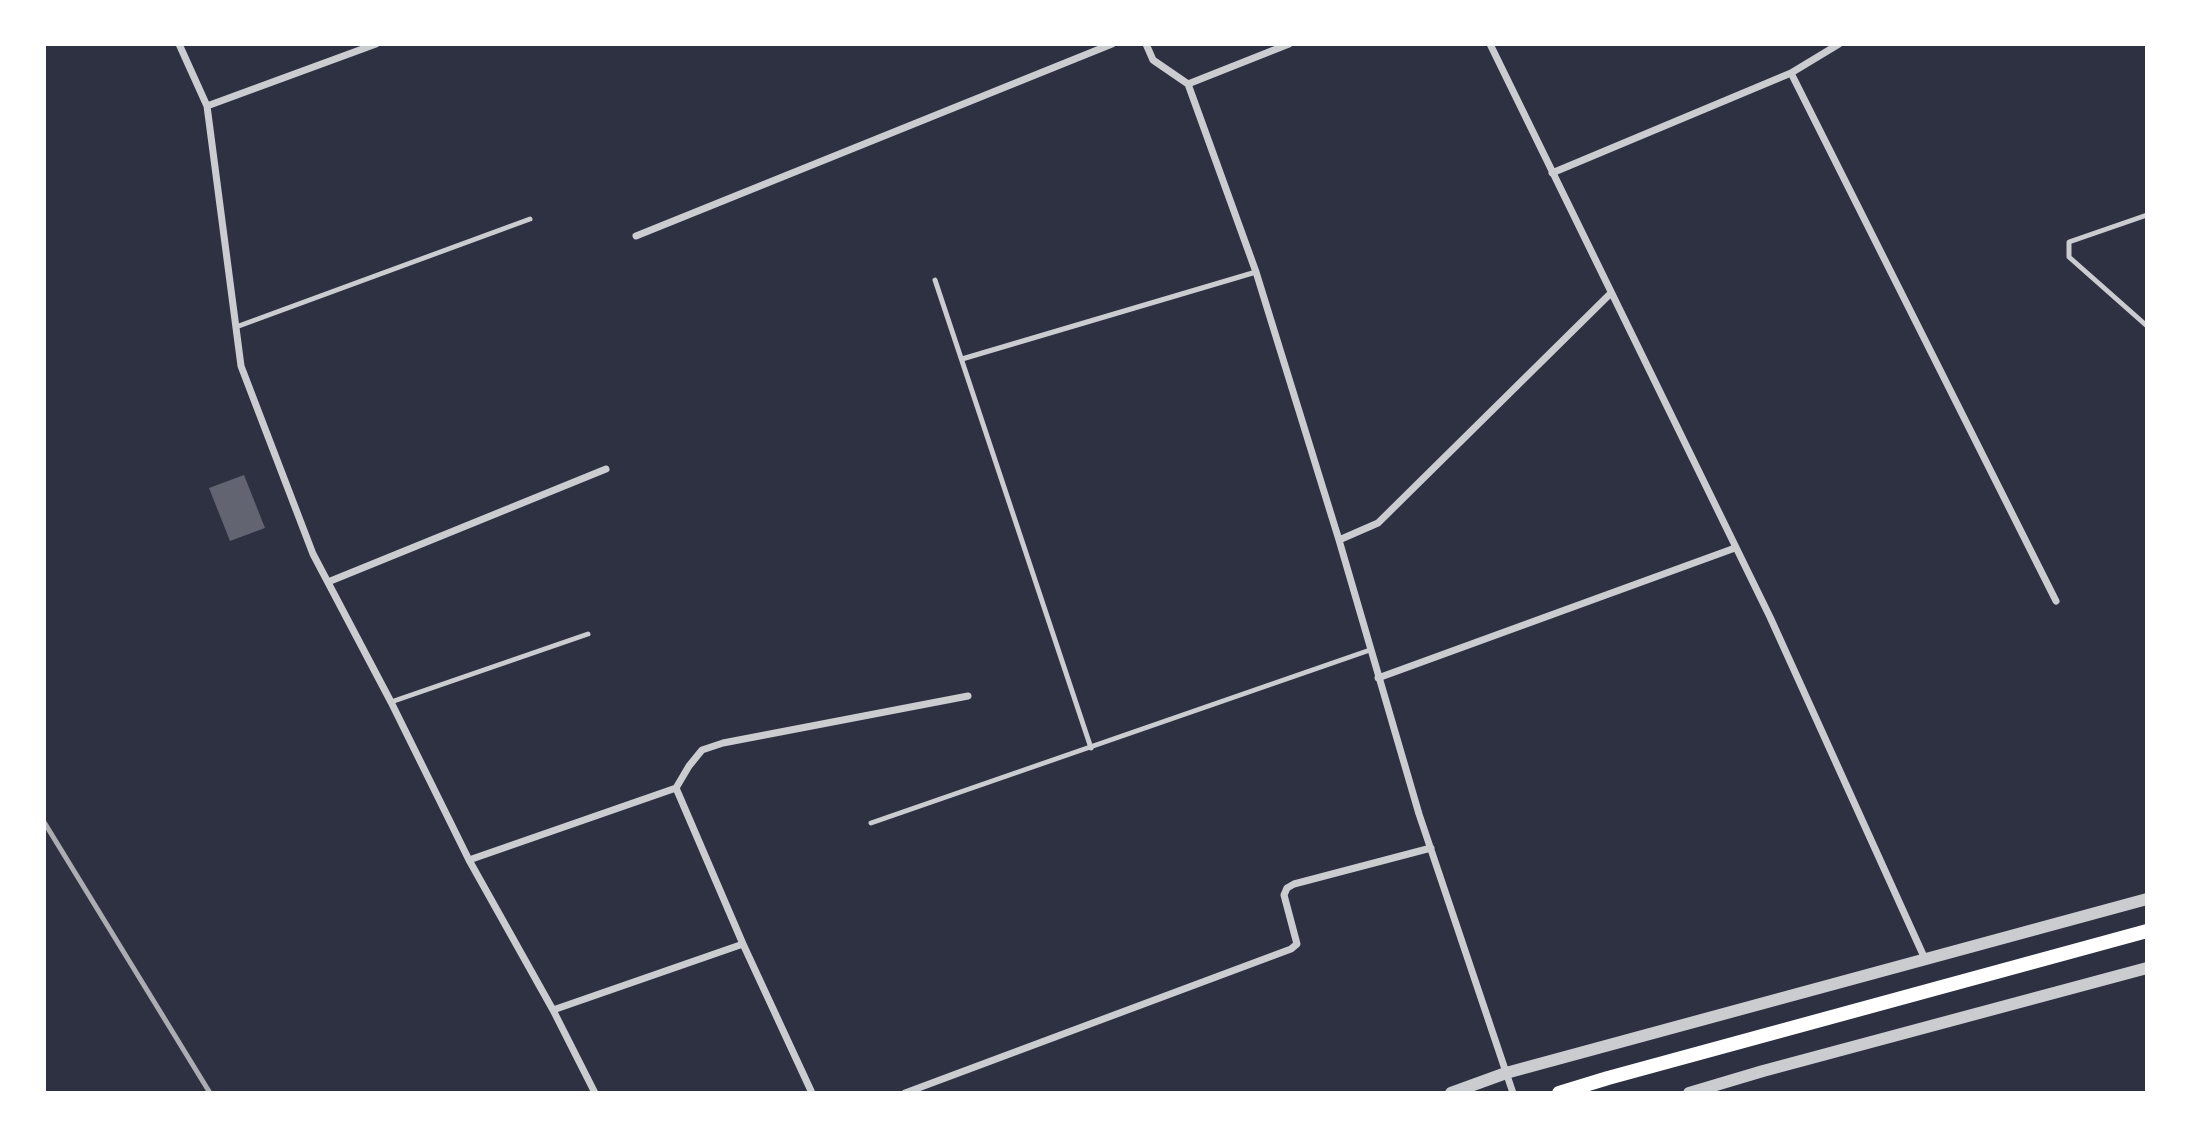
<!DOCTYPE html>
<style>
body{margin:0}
#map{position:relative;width:2191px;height:1137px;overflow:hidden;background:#2d3142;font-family:Jost,sans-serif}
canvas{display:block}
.frame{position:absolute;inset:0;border:46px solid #fff;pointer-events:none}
</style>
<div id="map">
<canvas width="2191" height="1137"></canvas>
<div class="frame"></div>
</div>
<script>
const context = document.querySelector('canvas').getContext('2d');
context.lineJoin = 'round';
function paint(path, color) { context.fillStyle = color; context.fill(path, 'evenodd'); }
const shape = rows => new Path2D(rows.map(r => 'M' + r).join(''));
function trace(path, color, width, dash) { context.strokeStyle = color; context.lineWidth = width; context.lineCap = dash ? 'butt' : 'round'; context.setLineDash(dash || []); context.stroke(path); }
paint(shape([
 [244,475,265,528,230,541,209,488]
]), '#626471');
trace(shape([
 [2147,215,2069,242,2069,257,2147,326],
 [935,280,1091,748],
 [236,327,530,219],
 [962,359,1256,272],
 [391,702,588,634],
 [871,823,1370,650]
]), '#caccd0', 5);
trace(shape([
 [179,44,207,106,241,366,313,554,391,702,469,860,553,1010,595,1093],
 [1146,44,1153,60,1188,84,1256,272,1339,540,1419,814,1513,1093],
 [1490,44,1770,617,1925,959],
 [1791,73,2056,601],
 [1188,84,1289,44],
 [207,106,376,44],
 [1552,173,1791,73,1839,44],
 [636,236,1112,44],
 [1339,540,1378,523,1611,293],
 [328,582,606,469],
 [1378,678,1735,548],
 [676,788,743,944,812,1093],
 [469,860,676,788,689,766,702,750,723,743,968,696],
 [553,1010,743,944],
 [905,1093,1291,949,1297,944,1284,895,1287,888,1294,884,1431,848]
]), '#caccd0', 7);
trace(shape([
 [1451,1093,1506,1073,2147,899],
 [1689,1093,1763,1071,2147,968]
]), '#caccd0', 12);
trace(shape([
 [1559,1093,1608,1078,2147,931]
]), '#fff', 14);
trace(shape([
 [44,822,210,1093]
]), '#abadb3', 5);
</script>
